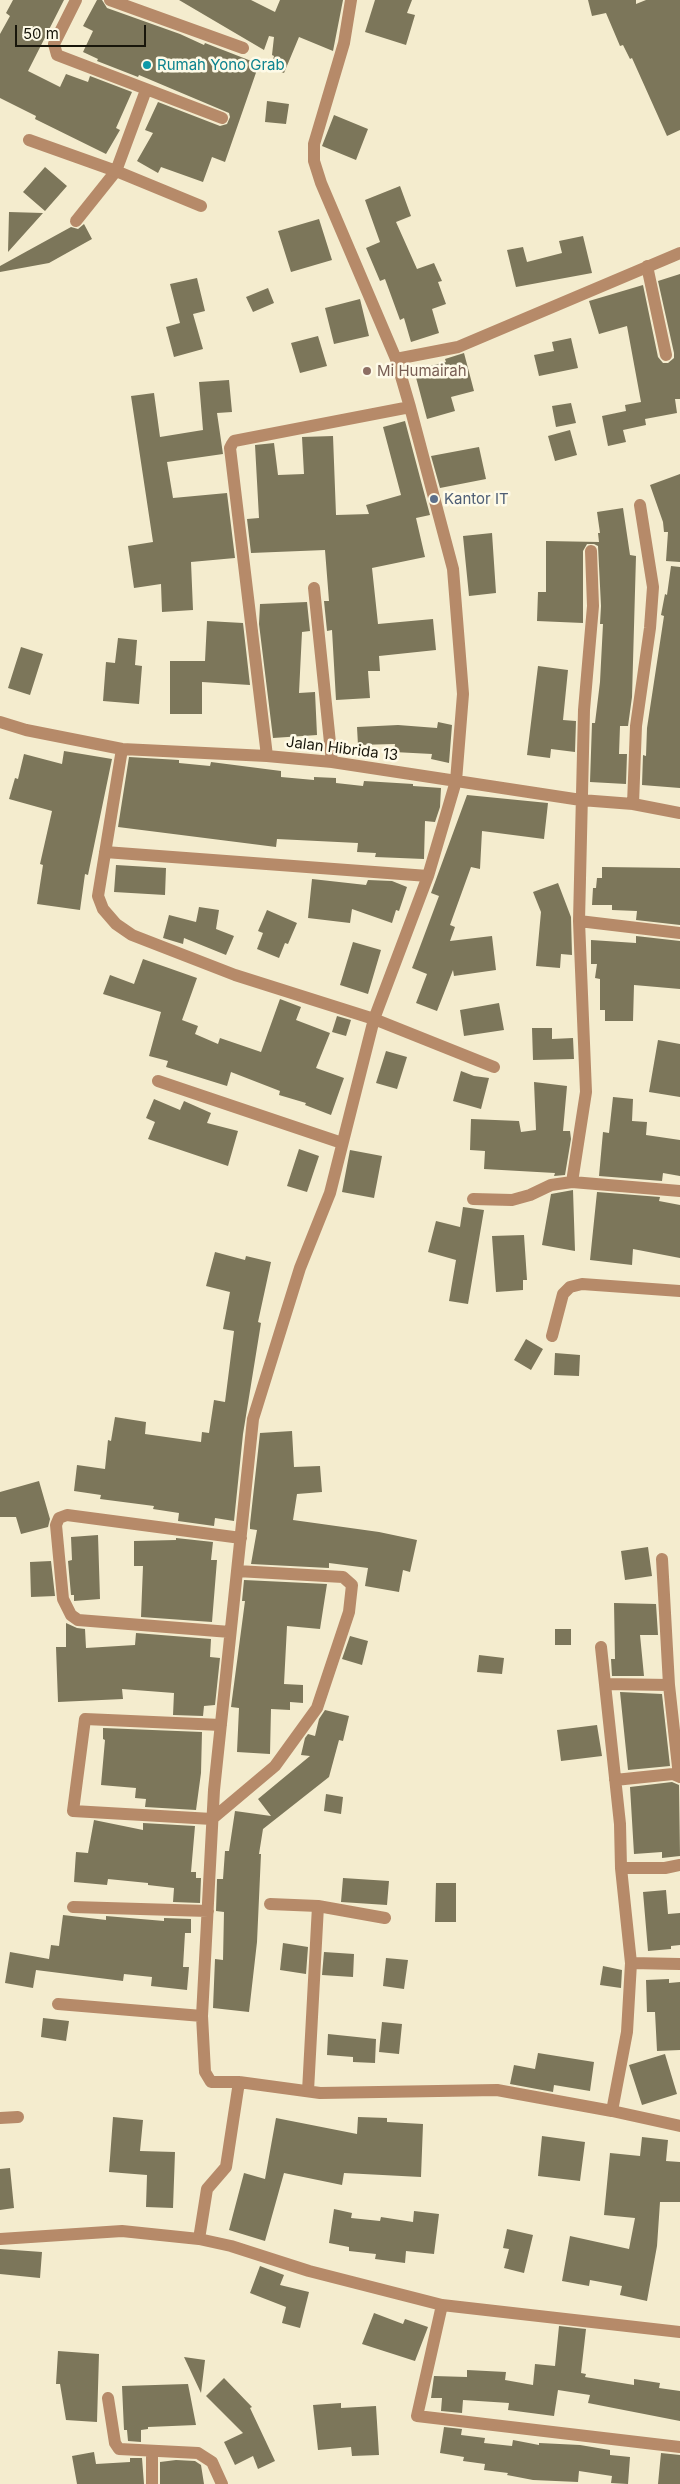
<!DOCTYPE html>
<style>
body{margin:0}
#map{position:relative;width:680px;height:2484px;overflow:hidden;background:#f4ecce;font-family:Inter,sans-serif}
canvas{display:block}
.scale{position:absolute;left:15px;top:25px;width:131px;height:22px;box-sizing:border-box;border:2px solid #18160b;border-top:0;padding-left:6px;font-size:15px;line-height:18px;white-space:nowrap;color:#18160b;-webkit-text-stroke:4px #fefae7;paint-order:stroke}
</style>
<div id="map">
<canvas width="680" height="2484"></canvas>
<div class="scale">50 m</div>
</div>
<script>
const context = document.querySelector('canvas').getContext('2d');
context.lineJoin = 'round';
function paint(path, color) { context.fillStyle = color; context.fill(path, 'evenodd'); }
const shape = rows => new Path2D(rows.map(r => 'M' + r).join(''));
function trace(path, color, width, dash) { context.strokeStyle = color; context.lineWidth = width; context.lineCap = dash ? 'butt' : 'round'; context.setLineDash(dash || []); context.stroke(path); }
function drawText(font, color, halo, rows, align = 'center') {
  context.font = font + ' Inter,sans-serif'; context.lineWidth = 5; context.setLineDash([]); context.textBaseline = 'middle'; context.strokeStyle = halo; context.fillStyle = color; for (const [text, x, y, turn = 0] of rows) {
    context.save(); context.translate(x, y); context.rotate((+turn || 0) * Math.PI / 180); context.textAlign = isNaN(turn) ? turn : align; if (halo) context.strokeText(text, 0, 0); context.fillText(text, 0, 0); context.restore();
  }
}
paint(shape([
 [13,0,64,0,28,71,60,87,66,74,88,82,90,76,132,92,116,128,120,130,106,154,35,119,36,116,0,98,0,34,10,16,6,13],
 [97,0,102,0,107,8,180,34,204,45,205,43,259,64,225,162,212,157,203,182,161,167,158,173,137,161,153,133,145,130,158,102,220,126,227,124,230,117,229,113,139,75,138,77,97,61,98,59,83,52,93,31,83,26],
 [179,0,251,0,275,12,280,0,343,0,333,51,299,37,284,73,271,68,274,56,272,55,274,37,269,36,264,50],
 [375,0,412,0,407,13,415,15,406,45,365,32],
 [588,0,636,0,636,4,646,0,680,0,680,130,667,136,632,58,630,59,623,45,620,46,606,13,592,16],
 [267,101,289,104,286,124,265,122],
 [334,115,368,129,356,160,322,146],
 [45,167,67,186,45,211,23,192],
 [400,186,411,216,396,222,417,269,434,263,442,281,438,282,446,304,432,309,439,333,411,342,404,318,400,320,385,279,380,281,366,248,380,242,365,200],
 [9,212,43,213,8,252],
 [319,219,332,260,291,272,278,231],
 [84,224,92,239,49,263,0,272,0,266,71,227,78,229],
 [583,236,592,273,516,287,507,250,523,247,527,262,562,253,559,241],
 [680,274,680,399,675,399,677,413,645,419,646,425,623,430,626,442,608,446,602,416,626,411,625,405,641,402,627,326,599,334,589,301,643,285,658,357,663,363,668,363,674,358,674,353,658,281],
 [197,278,205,311,193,314,203,349,174,357,166,327,180,323,170,284],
 [268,288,274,303,253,312,246,297],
 [360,299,369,336,334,344,325,308],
 [318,336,327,366,300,373,291,343],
 [571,338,578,368,539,376,534,355,554,351,552,342],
 [464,353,474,391,451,397,455,411,427,419,414,370,446,362,445,359],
 [229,380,232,412,217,413,223,454,167,462,173,498,227,493,235,558,191,562,193,610,162,612,161,584,134,588,128,546,153,542,131,396,154,393,160,437,203,430,199,382],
 [571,403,576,423,556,427,552,406],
 [405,421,430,515,416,518,425,557,372,568,378,624,433,619,436,650,379,656,380,671,368,671,370,698,336,700,332,630,327,631,324,601,329,601,325,550,251,553,247,519,259,518,255,445,274,443,278,475,304,474,302,437,333,436,336,515,369,514,366,505,401,495,383,427],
 [570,430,577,455,555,461,548,436],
 [479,447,486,479,440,488,431,456],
 [680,474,680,562,666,561,668,532,664,532,663,522,650,485],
 [623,508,630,555,636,556,632,697,628,726,620,726,619,754,627,754,626,784,590,782,592,723,595,723,600,682,603,624,600,624,601,606,598,546,594,544,587,544,583,551,583,623,537,621,538,592,546,592,546,541,599,542,598,533,600,533,597,512],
 [492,533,496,593,469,596,463,536],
 [671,566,680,567,680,788,642,785,643,755,646,756,647,728,664,616,661,615,665,594,667,595],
 [307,602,310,631,302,632,299,693,315,692,317,735,273,738,259,624,260,604],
 [207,621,243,623,250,685,202,682,202,714,170,714,170,661,205,661],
 [118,638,137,640,135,665,142,666,139,704,103,701,106,662,115,663],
 [21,647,43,654,30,695,8,688],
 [538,666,568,670,563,720,576,721,575,752,551,749,550,758,527,755],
 [438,722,452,725,449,763,431,759,432,754,394,752,395,744,358,745,357,727,398,725,437,728],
 [64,751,112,759,88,875,85,874,80,910,37,904,43,865,40,864,52,811,9,799,15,778,18,779,24,754,62,764],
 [129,757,179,760,179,763,210,766,211,762,281,771,281,777,314,780,314,777,336,778,336,783,363,786,364,781,413,784,413,786,441,788,440,807,435,822,425,821,424,859,375,857,376,853,357,852,358,843,277,839,276,847,118,827],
 [467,795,548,803,544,839,482,831,480,869,471,867,450,925,455,927,450,941,492,936,496,970,454,976,453,970,437,1011,416,1003,427,974,412,968,439,896,431,893],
 [116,865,166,868,165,895,114,892],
 [602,867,680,868,680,925,636,920,637,911,612,910,612,905,592,905,593,888,596,888,597,878,602,878],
 [312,879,366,885,368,880,392,881,407,887,399,911,396,910,392,923,352,909,350,923,308,918],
 [558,883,571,917,572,955,561,954,560,968,536,966,541,912,533,892],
 [199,907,219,910,216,929,234,936,226,955,184,938,183,944,163,938,169,915,196,922],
 [267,910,297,923,288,944,285,943,279,958,257,949,263,933,258,931],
 [636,936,680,941,680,989,634,985,633,1021,605,1021,605,1010,600,1010,600,979,595,978,597,964,591,964,591,940,636,943],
 [353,942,381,950,368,994,340,985],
 [143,959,197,978,182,1020,198,1026,195,1034,218,1044,220,1038,261,1052,280,999,301,1007,296,1020,330,1033,316,1068,344,1078,331,1115,305,1105,306,1103,279,1095,280,1091,231,1072,227,1086,166,1067,168,1061,149,1056,161,1012,103,994,110,975,134,984],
 [499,1003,504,1030,464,1036,460,1010],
 [337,1016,351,1020,346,1036,332,1032],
 [532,1028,552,1028,552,1039,573,1038,574,1059,533,1060],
 [658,1040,680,1044,680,1097,649,1092],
 [386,1051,407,1057,397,1089,376,1083],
 [461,1071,474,1076,489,1078,481,1109,453,1101],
 [534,1082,567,1086,563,1131,570,1131,571,1139,565,1175,554,1176,555,1173,484,1169,485,1151,470,1150,471,1119,519,1121,521,1132,536,1130],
 [613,1097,633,1099,632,1121,647,1122,646,1135,680,1140,680,1176,663,1173,662,1181,599,1176,603,1132,609,1133],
 [154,1099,180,1110,184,1101,211,1113,207,1123,238,1131,228,1166,148,1139,155,1122,146,1118],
 [299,1149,319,1156,307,1192,287,1186],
 [350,1150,382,1156,374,1198,342,1192],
 [573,1190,575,1251,542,1245,551,1194],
 [597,1192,660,1197,659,1201,680,1205,680,1258,633,1249,632,1265,590,1260],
 [463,1207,484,1210,468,1304,449,1301,456,1260,428,1252,436,1221,460,1227],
 [524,1235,527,1280,523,1280,523,1290,496,1292,492,1236],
 [215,1252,245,1260,246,1256,271,1262,258,1322,261,1323,243,1434,234,1521,215,1518,214,1526,178,1521,179,1513,153,1509,154,1506,100,1499,101,1495,74,1491,77,1465,105,1469,108,1440,111,1441,115,1417,146,1422,145,1434,201,1442,202,1432,209,1433,214,1400,225,1402,234,1331,223,1329,230,1292,206,1286],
 [526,1339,543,1349,531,1370,514,1360],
 [555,1353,580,1355,579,1376,554,1375],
 [292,1431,294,1467,320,1466,322,1492,297,1494,293,1520,379,1532,417,1540,410,1572,403,1570,399,1592,365,1586,368,1568,329,1563,329,1568,251,1564,257,1530,250,1529,250,1524,260,1433],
 [39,1481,50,1519,48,1527,21,1534,16,1517,0,1517,0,1492],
 [98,1535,100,1599,74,1601,74,1595,71,1595,68,1561,72,1560,71,1537],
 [176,1538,213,1542,211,1560,217,1560,212,1622,141,1617,143,1566,134,1566,134,1541,176,1540],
 [648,1547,652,1576,625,1580,621,1551],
 [51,1561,55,1596,31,1597,30,1562],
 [244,1580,327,1584,320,1629,287,1626,284,1684,303,1685,303,1703,290,1702,290,1710,271,1709,270,1754,237,1752,239,1708,231,1707,245,1601,242,1601],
 [614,1603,656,1604,658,1635,640,1635,644,1676,612,1676,611,1659,615,1659],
 [66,1623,77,1628,85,1629,86,1648,135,1645,136,1633,211,1639,210,1657,220,1658,215,1705,204,1706,203,1716,173,1715,174,1693,122,1689,123,1699,58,1702,56,1647,66,1647],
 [555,1629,571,1629,571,1645,555,1645],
 [350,1636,368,1641,362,1665,342,1659],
 [479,1655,504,1658,502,1674,477,1672],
 [620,1692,662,1694,670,1766,628,1770],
 [325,1710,349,1716,343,1741,339,1740,329,1777,263,1829,259,1854,261,1854,257,1942,249,2012,213,2008,215,1959,223,1960,224,1912,216,1911,217,1879,223,1879,225,1851,229,1851,235,1811,271,1816,258,1799,310,1756,301,1755,305,1738,308,1734,315,1736,319,1719],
 [597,1725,602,1756,561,1761,557,1730],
 [103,1728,202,1732,201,1773,196,1810,145,1807,146,1799,135,1798,136,1788,101,1785,105,1740,103,1739],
 [672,1782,679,1785,680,1856,662,1858,662,1852,634,1854,630,1787],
 [326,1794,343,1797,341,1814,324,1811],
 [94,1820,143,1830,143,1823,195,1826,191,1872,196,1872,196,1878,201,1878,200,1903,173,1902,174,1888,148,1885,148,1883,108,1879,107,1885,74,1882,76,1852,88,1853],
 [343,1878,389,1881,387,1905,341,1902],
 [436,1883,456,1883,456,1922,435,1922],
 [666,1890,668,1914,680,1913,680,1945,671,1946,671,1949,648,1951,643,1892],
 [63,1915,106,1920,106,1916,164,1921,164,1918,191,1919,191,1933,185,1933,183,1967,189,1967,187,1990,151,1986,152,1977,124,1974,123,1981,36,1970,33,1988,5,1983,10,1952,49,1959,51,1945,59,1946],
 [283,1943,308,1947,306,1974,280,1970],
 [324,1952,354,1954,353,1977,322,1975],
 [386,1958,408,1960,404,1989,383,1986],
 [603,1966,622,1970,621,1988,600,1985],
 [669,1979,669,1983,680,1982,680,2050,657,2051,655,2012,647,2012,646,1980],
 [43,2018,69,2021,66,2041,41,2037],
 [382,2022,402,2024,399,2054,379,2052],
 [328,2034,376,2039,375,2063,353,2062,353,2057,327,2055],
 [538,2053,594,2062,590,2091,554,2085,553,2092,510,2084,514,2065,535,2069],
 [665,2054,677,2094,642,2105,629,2065],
 [113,2117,143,2120,140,2151,175,2152,173,2208,146,2207,147,2175,109,2172],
 [358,2117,387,2118,387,2122,423,2124,421,2177,344,2173,342,2185,284,2173,265,2241,229,2230,244,2173,265,2179,276,2118,357,2134],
 [542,2136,585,2142,580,2181,538,2176],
 [642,2137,668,2140,666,2161,680,2162,680,2202,660,2202,657,2246,647,2301,620,2295,622,2286,590,2280,589,2286,562,2281,570,2236,629,2249,635,2218,604,2215,610,2153,640,2156],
 [10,2168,14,2208,0,2210,0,2169],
 [334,2209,352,2213,351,2218,380,2221,381,2217,413,2222,414,2211,439,2214,434,2254,406,2251,405,2263,375,2259,376,2254,349,2251,349,2247,329,2243],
 [507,2229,533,2235,524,2273,504,2268,509,2249,503,2248],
 [0,2249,42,2252,40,2278,0,2274],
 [260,2266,284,2275,280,2285,309,2292,300,2328,282,2323,286,2307,250,2293],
 [374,2313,403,2324,405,2319,428,2327,415,2361,362,2344],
 [559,2326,586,2329,581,2373,586,2374,585,2377,634,2385,634,2379,660,2383,659,2388,680,2391,680,2421,588,2403,590,2395,558,2390,554,2416,508,2410,509,2403,463,2400,462,2413,441,2411,442,2398,431,2398,434,2376,467,2377,467,2370,506,2372,505,2380,533,2385,535,2364,555,2366],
 [58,2351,99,2354,97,2422,66,2420,60,2384,56,2384],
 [184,2357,205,2360,201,2393],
 [224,2378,252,2407,250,2408,275,2461,258,2469,253,2456,235,2465,224,2442,243,2433,206,2396],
 [188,2384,196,2425,148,2427,148,2429,141,2430,141,2442,128,2441,127,2430,124,2430,122,2386],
 [341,2403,341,2408,376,2406,379,2455,352,2456,351,2447,318,2450,313,2405],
 [444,2427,462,2429,461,2435,485,2438,484,2443,512,2446,513,2440,539,2445,539,2443,580,2445,610,2450,610,2455,630,2457,628,2484,611,2483,612,2476,579,2471,578,2482,533,2480,507,2475,508,2473,484,2470,485,2464,463,2461,464,2457,440,2453],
 [94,2452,96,2464,130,2462,130,2458,142,2458,144,2484,77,2484,72,2456],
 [661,2453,680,2455,680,2484,658,2484],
 [176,2460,195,2461,201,2465,204,2484,160,2484,160,2462]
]), '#7c765a');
trace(shape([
 [76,221,116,171]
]), '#b68a69', 12);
trace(shape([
 [76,0,54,44,57,55,222,118],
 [110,0,243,48],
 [351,0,344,43,314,144,314,161,321,183,396,359,410,407,453,569,463,694,456,781,428,876,374,1019,330,1193,300,1268,253,1419,214,1790,202,2016,205,2072,211,2082,239,2082,320,2093,497,2090,612,2111,680,2126],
 [29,140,116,171,201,206],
 [116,171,146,90],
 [647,266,666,355],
 [396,359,458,347,680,253],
 [314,588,332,762],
 [0,722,26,730,122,749,267,756,332,762,581,800,633,804,680,813],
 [122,749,98,896,103,909,116,924,132,935,235,975,374,1019,494,1067],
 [267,756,230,448,232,444,234,441,410,407],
 [633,804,636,726,650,628,653,587,640,505],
 [105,852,428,876],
 [579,921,680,933],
 [158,1081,342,1143],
 [572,1182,586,1092,579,921,584,710,593,606,591,551],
 [473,1199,512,1200,530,1195,551,1185,572,1182,680,1191],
 [552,1336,563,1294,570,1287,582,1284,680,1291],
 [662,1559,669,1685,679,1776],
 [230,1632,78,1620,71,1615,63,1599,56,1525,59,1518,67,1515,241,1538],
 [601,1647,620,1824,621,1868,631,1963,627,2032,612,2111],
 [605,1684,669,1685],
 [221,1725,85,1719,73,1811,212,1819,275,1766,317,1708,349,1612,352,1585,343,1577,237,1571],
 [615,1780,673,1774,680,1777],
 [621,1868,665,1868,680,1865],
 [270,1904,318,1906,385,1918],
 [73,1907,208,1911],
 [631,1963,680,1964],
 [58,2004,202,2016],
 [308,2091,318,1906],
 [0,2118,18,2117],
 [0,2239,122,2231,199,2239,231,2246,309,2271,442,2305,680,2332],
 [199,2239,207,2189,226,2167,239,2082],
 [442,2305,417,2416,680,2447],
 [108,2398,115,2443,119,2449,198,2453,212,2462,222,2484],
 [152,2451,152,2484]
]), '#b68a69', 12);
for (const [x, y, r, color] of [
 [147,65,5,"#0f9aa8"],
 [367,371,5,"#8d6e63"],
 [434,499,5,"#5c6f8a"]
]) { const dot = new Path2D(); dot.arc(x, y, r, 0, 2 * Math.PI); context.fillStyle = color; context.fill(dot); trace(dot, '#fefae7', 2); }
drawText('15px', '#0d838f', '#fefae7', [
 ["Rumah Yono Grab",157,65]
], 'left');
drawText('15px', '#785e54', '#fefae7', [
 ["Mi Humairah",377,371]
], 'left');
drawText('15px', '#4e5e75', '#fefae7', [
 ["Kantor IT",444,499]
], 'left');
drawText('15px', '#18160b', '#fefae7', [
 ["Jalan Hibrida 13",342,749,7]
]);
</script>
